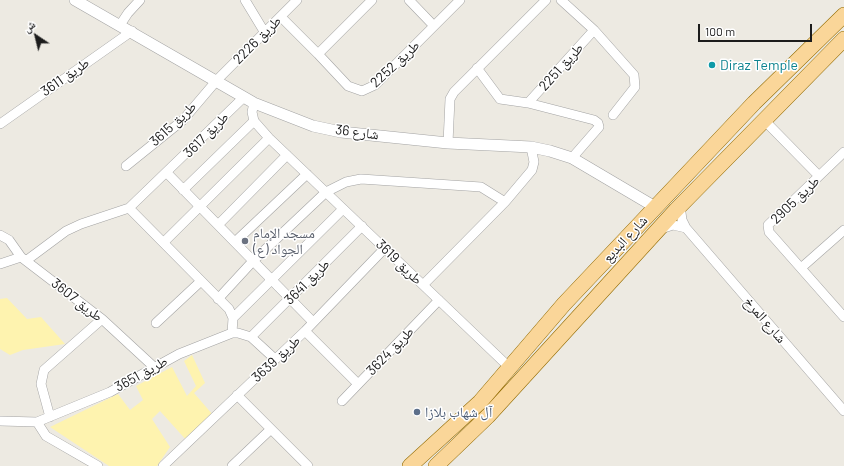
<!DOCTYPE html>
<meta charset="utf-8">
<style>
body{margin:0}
#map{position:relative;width:844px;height:466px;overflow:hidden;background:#edeae2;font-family:Barlow,"Noto Naskh Arabic",sans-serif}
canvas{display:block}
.north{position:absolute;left:16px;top:16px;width:40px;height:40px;-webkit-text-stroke:3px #fff;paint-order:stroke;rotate:325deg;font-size:11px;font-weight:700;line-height:16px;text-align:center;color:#1c1c1c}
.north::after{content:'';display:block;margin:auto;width:14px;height:18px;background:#1c1c1c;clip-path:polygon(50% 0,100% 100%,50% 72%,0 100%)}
.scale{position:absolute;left:698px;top:24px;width:114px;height:18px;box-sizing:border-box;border:2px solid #1c1c1c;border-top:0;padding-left:5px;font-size:12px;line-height:14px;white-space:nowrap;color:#1c1c1c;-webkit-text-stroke:3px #fff;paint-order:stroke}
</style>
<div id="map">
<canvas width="844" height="466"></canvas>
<div class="north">ش</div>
<div class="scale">100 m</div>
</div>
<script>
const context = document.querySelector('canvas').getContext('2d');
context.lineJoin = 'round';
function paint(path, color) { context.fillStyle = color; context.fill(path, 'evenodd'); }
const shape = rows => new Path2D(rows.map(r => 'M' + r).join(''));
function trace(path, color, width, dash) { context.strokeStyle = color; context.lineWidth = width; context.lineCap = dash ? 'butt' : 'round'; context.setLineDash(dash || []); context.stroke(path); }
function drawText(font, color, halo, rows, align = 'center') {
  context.font = font + ' Barlow,"Noto Naskh Arabic",sans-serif'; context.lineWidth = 3; context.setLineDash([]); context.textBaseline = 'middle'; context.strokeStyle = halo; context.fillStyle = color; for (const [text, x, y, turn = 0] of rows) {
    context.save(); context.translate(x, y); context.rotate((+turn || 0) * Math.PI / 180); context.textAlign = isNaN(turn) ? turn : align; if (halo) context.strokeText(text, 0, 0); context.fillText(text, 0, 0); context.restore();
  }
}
paint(shape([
 [7,298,27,319,41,317,65,344,23,350,10,355,0,349,0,299],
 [192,355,205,383,194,393,213,415,188,442,160,411,152,419,170,447,157,466,109,466,50,427,118,394,130,410,143,400,136,386,172,367,187,396,196,386,184,361]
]), '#fef3af');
const minor = shape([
 [245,0,265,33],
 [409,0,434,26],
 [561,0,594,30,634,75,635,87,613,115],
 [281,17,318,54,348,86,362,91,375,85,460,0],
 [120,25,128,13,140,0],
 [318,54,372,0],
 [477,68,500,99,528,103,594,120,598,123,599,127,572,158],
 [254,103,252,112,254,121,269,138,510,368],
 [528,103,594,30],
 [764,120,819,176],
 [0,124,132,31],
 [448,143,450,99,454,92,546,0],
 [844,152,768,225,769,232,844,317],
 [126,166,183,120,217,80,297,0],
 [167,173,313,322],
 [183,190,254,121],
 [680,205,682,220,686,228,844,411],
 [129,208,229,309,233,318,232,333],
 [218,225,287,155],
 [661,229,673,225,686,228],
 [0,235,9,240,21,257,102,319,154,367],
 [164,242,269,138],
 [235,242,307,174],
 [27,260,66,231,81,224,129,208,244,97],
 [0,264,21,257],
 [801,268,844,230],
 [423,285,505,202,532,170,534,162,531,147],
 [218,299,253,261,326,192,346,182,361,179,481,187,505,202],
 [233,318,343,209],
 [156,323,201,281],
 [305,331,358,384],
 [251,337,362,226],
 [237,395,308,466],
 [342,401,439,300],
 [50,417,41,384,44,370,102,319],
 [0,421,37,422,110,392,179,354,232,333,238,333,251,337,275,359],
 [37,422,46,436,98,466],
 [163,466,305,331,385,248],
 [232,466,271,429]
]);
const tertiary = shape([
 [75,0,254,103,313,126,341,132,448,143,531,147,550,151,572,158,655,207]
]);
const primary = shape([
 [410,466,480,402,564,304,754,103,844,15],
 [436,466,488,416,676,210,844,39]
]);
trace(minor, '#a3a3a3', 10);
trace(tertiary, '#a3a3a3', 12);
trace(primary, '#926b02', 16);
trace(minor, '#fff', 9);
trace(tertiary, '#fff', 11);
trace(primary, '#fad699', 15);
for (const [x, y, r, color] of [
 [712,65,4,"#0f9aa8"],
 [245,241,4,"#6b7280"],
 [417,412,4,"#5c6f8a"]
]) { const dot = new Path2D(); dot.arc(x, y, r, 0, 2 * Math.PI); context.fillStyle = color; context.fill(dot); trace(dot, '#fff', 1.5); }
drawText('14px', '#1c1c1c', '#fff', [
 ["طريق 2226",257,40,-45],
 ["طريق 2252",395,64,-43],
 ["طريق 2251",561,67,-48],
 ["طريق 3611",65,77,-35],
 ["طريق 3615",173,124,-43],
 ["شارع 36",357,132,7],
 ["طريق 3617",206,135,-45],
 ["طريق 2905",795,200,-44],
 ["شارع البديع",625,239,-47],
 ["طريق 3619",399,262,44],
 ["طريق 3641",307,282,-45],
 ["طريق 3607",77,300,38],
 ["شارع المرخ",765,320,49],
 ["طريق 3624",390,351,-46],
 ["طريق 3639",276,359,-43],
 ["طريق 3651",141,374,-29]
]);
drawText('14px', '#0d838f', '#fff', [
 ["Diraz Temple",720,65]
], 'left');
drawText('14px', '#5b616d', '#fff', [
 ["مسجد الإمام",253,233],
 ["الجواد (ع)",253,249]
], 'left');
drawText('14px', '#4e5e75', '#fff', [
 ["آل شهاب بلازا",425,412]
], 'left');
</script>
